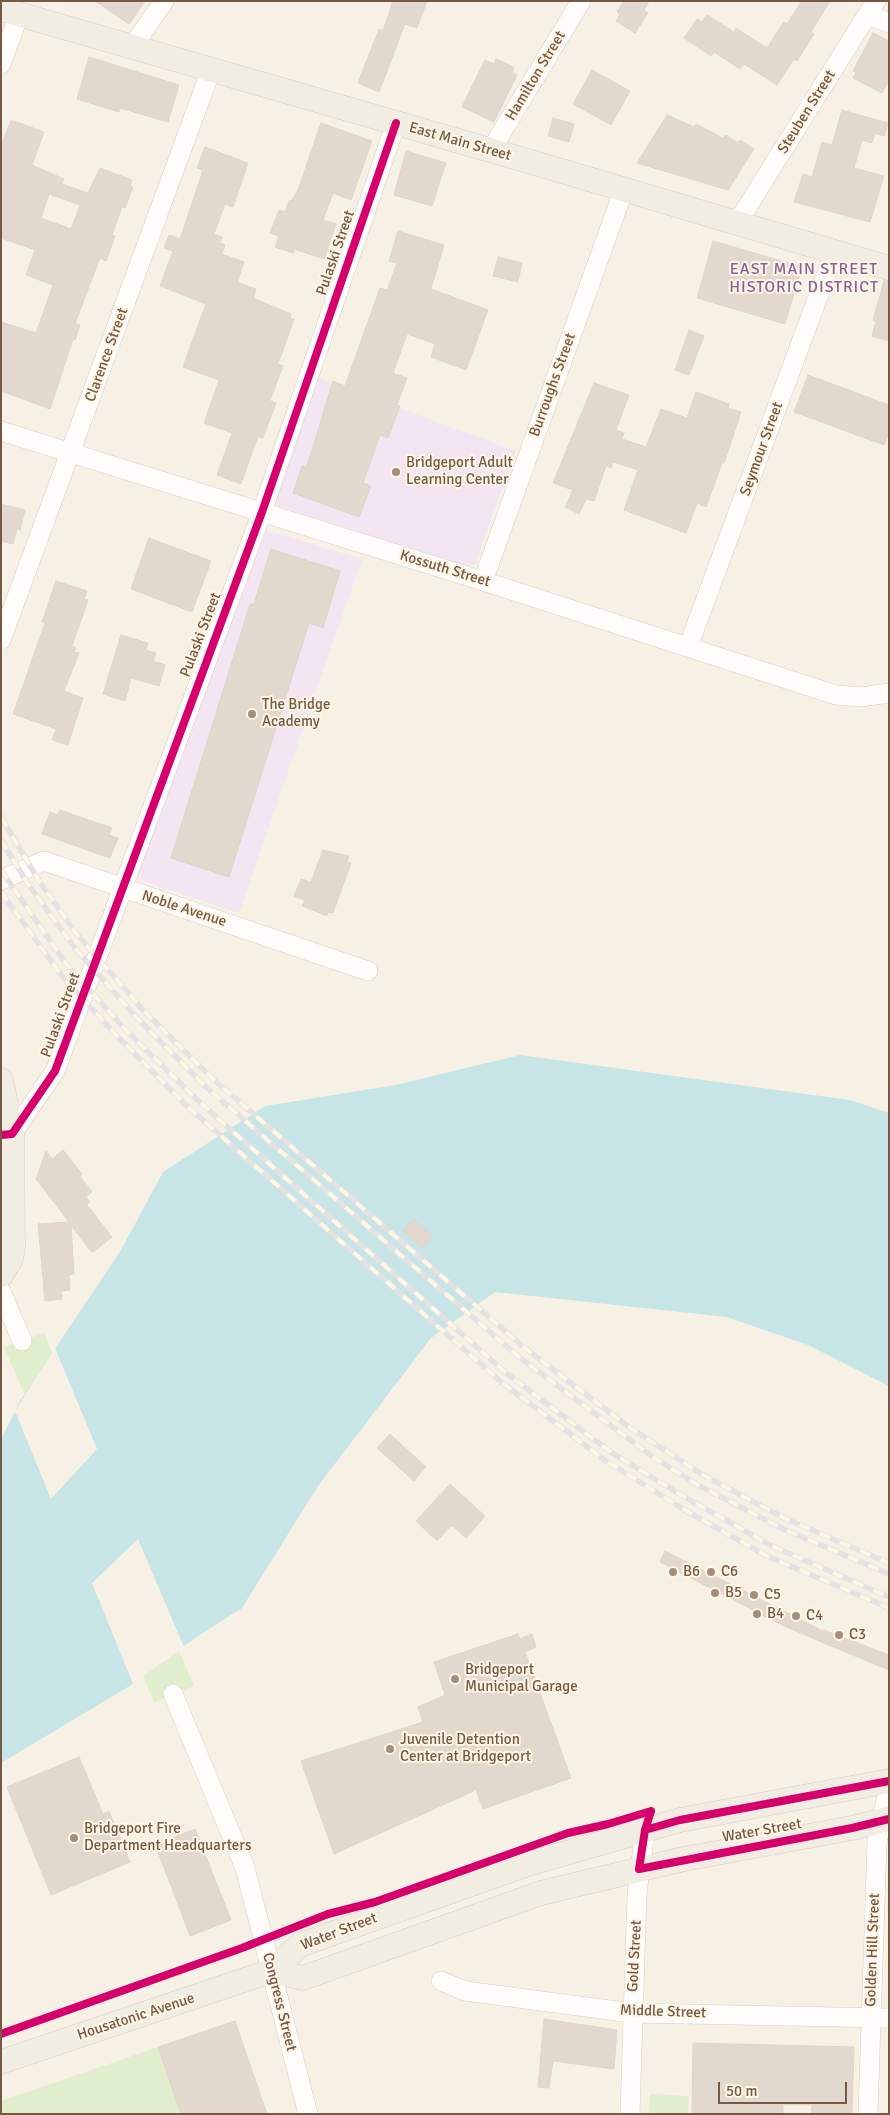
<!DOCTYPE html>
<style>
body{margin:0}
#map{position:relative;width:890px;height:2115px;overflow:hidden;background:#f7f1e5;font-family:Signika,sans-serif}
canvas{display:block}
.frame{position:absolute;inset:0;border:2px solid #765845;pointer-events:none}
.scale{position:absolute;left:718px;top:2082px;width:129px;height:22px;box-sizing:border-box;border:2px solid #765845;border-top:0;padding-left:6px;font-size:15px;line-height:18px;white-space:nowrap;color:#765845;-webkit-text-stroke:4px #fff6e6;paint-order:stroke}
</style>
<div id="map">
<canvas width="890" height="2115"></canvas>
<div class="frame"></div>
<div class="scale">50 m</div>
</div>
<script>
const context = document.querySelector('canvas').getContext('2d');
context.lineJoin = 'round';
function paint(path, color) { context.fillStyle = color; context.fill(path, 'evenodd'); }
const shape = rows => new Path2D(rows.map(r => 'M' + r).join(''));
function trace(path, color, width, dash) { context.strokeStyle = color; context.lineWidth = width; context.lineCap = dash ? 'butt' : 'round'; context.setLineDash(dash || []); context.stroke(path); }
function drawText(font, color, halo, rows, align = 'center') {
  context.font = font + ' Signika,sans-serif'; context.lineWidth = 4; context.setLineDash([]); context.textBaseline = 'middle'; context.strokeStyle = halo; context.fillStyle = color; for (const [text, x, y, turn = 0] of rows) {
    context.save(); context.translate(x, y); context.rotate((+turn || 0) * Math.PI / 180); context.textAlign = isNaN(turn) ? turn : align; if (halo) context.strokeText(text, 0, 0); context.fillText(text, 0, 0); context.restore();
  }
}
paint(shape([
 [318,378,516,451,475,564,466,566,276,505,275,494],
 [266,530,362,559,239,913,143,881,138,871]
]), '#f3e5f1');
paint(shape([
 [44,1333,93,1451,64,1486,4,1347],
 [133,1544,194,1686,154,1702,102,1578],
 [158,2047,181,2114,1,2114,1,2101],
 [650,2094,689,2096,688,2114,649,2114]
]), '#e0eece');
paint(shape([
 [520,1055,850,1100,889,1113,889,1386,808,1345,727,1317,495,1292,431,1338,318,1486,242,1608,198,1636,133,1684,1,1763,1,1440,20,1401,121,1250,163,1172,265,1106,396,1085]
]), '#c7e4e7');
paint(shape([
 [55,1348,97,1449,51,1499,15,1411],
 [138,1539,184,1647,133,1684,92,1583]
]), '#f7f1e5');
const building = shape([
 [95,1,145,1,129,24,95,1],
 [393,1,427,1,417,28,405,24,379,92,358,83,379,29,383,31,393,1],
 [624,1,649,1,644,10,648,13,635,33,616,21,620,14,617,12,624,1],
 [802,1,830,1,811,32,814,34,797,61,794,59,777,85,744,64,740,69,714,52,711,56,684,38,697,19,702,22,707,15,734,32,736,28,767,48,784,22,787,24,802,1],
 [873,33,889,41,889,80,882,93,853,78,856,72,853,71,873,33],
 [89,57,179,85,168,122,120,108,119,112,77,99,89,57],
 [496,59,514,67,512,72,517,75,494,122,462,107,485,60,494,64,496,59],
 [592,70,630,91,611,125,573,104,592,70],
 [842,110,888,123,884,136,875,133,872,143,862,140,854,168,884,176,870,222,794,202,803,174,812,177,822,142,832,145,842,110],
 [667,115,694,127,696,124,723,138,726,135,738,143,740,140,754,149,728,190,637,163,667,115],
 [553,118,574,124,569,142,548,136,553,118],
 [11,120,44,132,32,165,64,179,62,184,88,193,100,168,132,180,130,186,133,187,125,208,122,207,112,235,115,236,106,261,100,258,85,297,75,324,80,325,75,340,73,339,50,409,1,391,1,322,36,333,53,285,26,275,35,250,1,238,1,146,11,120],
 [49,194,80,205,71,229,41,218,49,194],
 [321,123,372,141,351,200,333,193,323,220,336,224,324,259,294,249,293,253,275,247,279,236,270,233,279,210,285,212,289,201,292,200,298,190,321,123],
 [205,147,248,163,233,207,225,204,214,234,222,237,220,243,225,245,222,254,244,262,237,282,256,289,253,298,291,314,290,318,294,319,278,364,283,366,270,401,276,403,263,438,258,436,241,484,217,475,232,433,204,423,219,380,183,367,206,304,160,286,173,251,164,248,169,235,180,239,203,170,197,168,205,147],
 [406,151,446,163,432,206,394,195,406,151],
 [398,231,444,245,431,289,488,310,466,370,431,357,435,344,407,334,393,373,407,378,397,405,400,406,388,438,380,435,363,483,371,486,359,517,293,493,302,466,306,468,313,447,333,381,345,386,380,288,387,290,397,263,389,261,398,231],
 [713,241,802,267,785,324,697,298,713,241],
 [498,257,522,263,518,282,493,276,498,257],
 [884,281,889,281,889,341,872,336,876,321,873,320,884,281],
 [689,330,704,336,689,375,675,370,689,330],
 [808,375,889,405,889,433,884,445,794,412,808,375],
 [594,383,629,395,616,430,624,433,622,439,646,447,661,409,687,418,696,392,729,404,728,408,741,412,724,463,722,463,706,507,697,503,686,533,624,510,638,470,613,462,611,468,606,466,594,501,586,499,579,514,565,507,573,490,553,483,594,383],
 [1,504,25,510,20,530,17,529,13,544,1,541,1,504],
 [149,538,211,561,192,612,131,589,149,538],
 [271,549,340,571,323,628,309,623,229,877,171,858,250,604,254,604,271,549],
 [56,581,87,591,84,599,88,600,72,646,76,648,74,652,79,653,64,691,83,698,68,745,52,740,56,729,13,714,45,623,42,622,56,581],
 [121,635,148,643,146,650,156,653,153,661,165,665,159,686,131,678,125,701,103,694,121,635],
 [60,810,112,828,109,835,118,838,110,858,42,834,50,812,58,815,60,810],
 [323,850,349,856,347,862,351,863,333,913,328,912,327,916,302,906,305,900,294,896,301,879,311,882,323,850],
 [63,1150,82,1174,80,1176,92,1192,86,1197,90,1202,87,1205,112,1237,92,1253,71,1225,74,1274,69,1275,70,1290,61,1291,62,1299,45,1301,38,1224,69,1222,36,1179,46,1151,52,1159,63,1150],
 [413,1219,432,1236,422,1248,403,1231,413,1219],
 [390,1434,426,1467,414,1481,377,1448,390,1434],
 [450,1484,485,1516,466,1538,452,1525,437,1541,416,1521,450,1484],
 [665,1551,823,1631,819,1641,782,1625,660,1562,665,1551],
 [824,1630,889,1655,889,1670,819,1641,824,1630],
 [518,1634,520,1639,532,1634,536,1647,525,1652,571,1778,483,1809,476,1790,334,1854,301,1761,423,1722,418,1707,445,1695,434,1662,518,1634],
 [79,1757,103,1814,109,1811,130,1862,51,1895,7,1787,79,1757],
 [195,1829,231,1920,190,1936,158,1852,161,1842,195,1829],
 [544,2019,617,2030,614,2069,553,2061,549,2088,538,2087,544,2019],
 [235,2021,267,2114,181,2114,158,2047,235,2021],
 [693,2043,854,2047,852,2114,811,2114,812,2105,783,2105,783,2114,692,2114,693,2043]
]);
paint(building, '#e3d8cd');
trace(building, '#e0d4c7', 1);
const minor = shape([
 [868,15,889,23],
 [133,46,164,1],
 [1,64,19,15],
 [491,150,581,1],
 [737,223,876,1],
 [1,431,483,581,836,695,861,697,889,693],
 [483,581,624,189],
 [1,640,211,70],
 [688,647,835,251],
 [1,880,44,861,368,971],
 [2,1135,12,1134,55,1071,262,512,396,123],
 [1,1291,22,1341],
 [173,1694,245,1868,308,2114],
 [441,1981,465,1991,632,2013,889,2018],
 [630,2114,637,1894,645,1830],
 [868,2114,877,1842,889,1787]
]);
const major = shape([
 [1,9,528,161,889,268],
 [1,1080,12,1134,13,1247,11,1259,1,1275],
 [271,1971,303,1978,541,1893,684,1859,852,1828,889,1819],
 [1,2062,271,1971,300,1945,528,1864,680,1820,889,1781]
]);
trace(minor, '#d8cec4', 20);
trace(major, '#d6ccc2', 25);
trace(minor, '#fefdfb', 19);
trace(major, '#f2ede2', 24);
const rail = shape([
 [1,817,39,881,76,933,144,1011,213,1079,526,1349,629,1427,703,1475,786,1519,889,1563],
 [1,840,28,884,74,947,137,1018,206,1087,519,1357,653,1457,698,1485,781,1528,889,1574],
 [1,870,66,964,125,1029,195,1098,506,1373,612,1453,688,1499,772,1546,889,1597],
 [1,892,62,976,118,1037,188,1107,500,1381,606,1461,683,1509,767,1556,889,1608]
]);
trace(rail, '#e4e1e3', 5.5);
trace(rail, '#fff6e6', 4, [11]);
trace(shape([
 [1,1135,12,1134,55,1071,262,512,396,123],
 [651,1811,645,1830,639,1869,852,1828,889,1819],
 [645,1830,680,1820,889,1781],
 [1,2034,242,1948,328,1914,375,1902,568,1833,608,1824,651,1811]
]), '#d6006c', 8);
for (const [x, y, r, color] of [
 [396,472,5,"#a38e7d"],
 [252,714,5,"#a38e7d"],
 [673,1572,5,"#a38e7d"],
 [711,1572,5,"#a38e7d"],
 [715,1593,5,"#a38e7d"],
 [754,1595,5,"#a38e7d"],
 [757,1614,5,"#a38e7d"],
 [796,1616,5,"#a38e7d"],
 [839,1635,5,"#a38e7d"],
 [455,1679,5,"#a38e7d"],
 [390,1749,5,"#a38e7d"],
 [74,1838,5,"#a38e7d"]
]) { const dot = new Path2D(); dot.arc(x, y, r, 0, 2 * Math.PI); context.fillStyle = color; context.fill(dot); trace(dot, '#fff6e6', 2); }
drawText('15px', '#765845', '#fff6e6', [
 ["Hamilton Street",536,76,-59],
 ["Steuben Street",807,112,-58],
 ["East Main Street",460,142,16],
 ["Pulaski Street",336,253,-71],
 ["Clarence Street",107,355,-70],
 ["Burroughs Street",553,385,-70],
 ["Seymour Street",762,449,-70],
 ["Kossuth Street",445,569,17],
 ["Pulaski Street",201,635,-69],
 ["Noble Avenue",184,909,18],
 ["Pulaski Street",61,1015,-70],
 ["Water Street",762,1831,-10],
 ["Water Street",339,1932,-21],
 ["Golden Hill Street",873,1950,-88],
 ["Gold Street",635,1956,-87],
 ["Congress Street",279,2002,76],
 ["Middle Street",663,2012,2],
 ["Housatonic Avenue",136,2017,-18]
]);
drawText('15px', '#765845', '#fff6e6', [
 ["Bridgeport Adult",406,463],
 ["Learning Center",406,480],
 ["The Bridge",262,705],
 ["Academy",262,722],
 ["B6",683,1572],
 ["C6",721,1572],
 ["B5",725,1593],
 ["C5",764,1595],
 ["B4",767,1614],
 ["C4",806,1616],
 ["C3",849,1635],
 ["Bridgeport",465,1670],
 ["Municipal Garage",465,1687],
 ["Juvenile Detention",400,1740],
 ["Center at Bridgeport",400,1757],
 ["Bridgeport Fire",84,1829],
 ["Department Headquarters",84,1846]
], 'left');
context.letterSpacing = '1px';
drawText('16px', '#895f9a', '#fff6e6', [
 ["EAST MAIN STREET",804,270],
 ["HISTORIC DISTRICT",804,288]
]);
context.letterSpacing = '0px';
</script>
